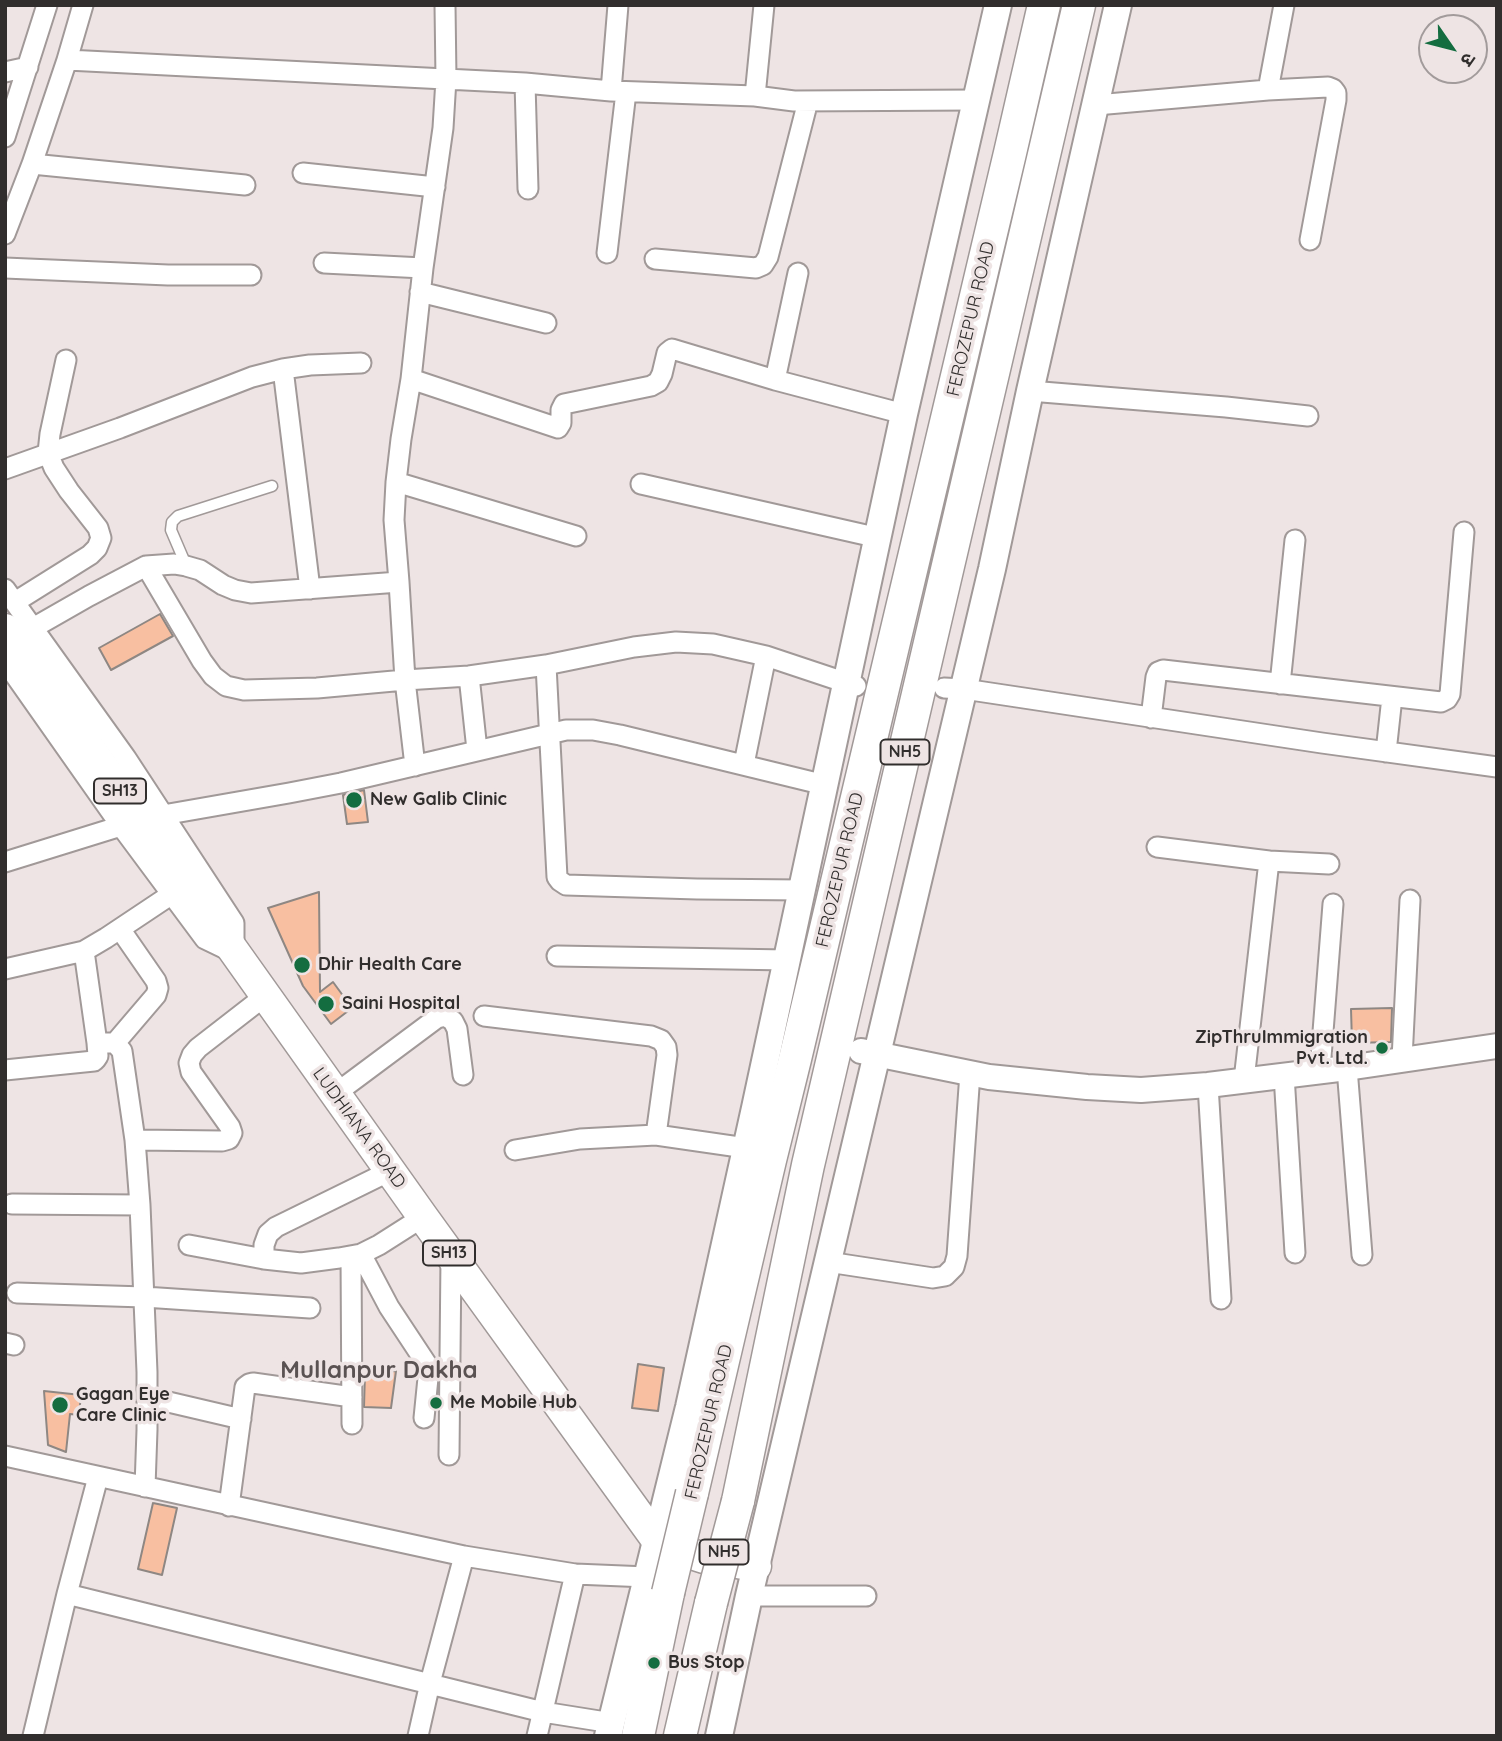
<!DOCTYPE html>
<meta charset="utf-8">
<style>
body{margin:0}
#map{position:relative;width:1502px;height:1741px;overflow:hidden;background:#eee4e4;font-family:Quicksand,"Noto Sans Devanagari",sans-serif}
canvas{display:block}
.frame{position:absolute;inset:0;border:7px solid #312e2d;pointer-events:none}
.north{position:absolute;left:1418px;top:14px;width:70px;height:70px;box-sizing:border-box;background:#eee4e4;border:2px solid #a29b9b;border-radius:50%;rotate:125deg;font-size:19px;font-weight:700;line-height:28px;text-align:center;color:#312e2d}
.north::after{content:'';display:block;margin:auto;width:24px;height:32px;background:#146d40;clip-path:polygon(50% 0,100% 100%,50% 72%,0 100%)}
</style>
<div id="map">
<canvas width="1502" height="1741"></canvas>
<div class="frame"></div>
<div class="north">उ</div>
</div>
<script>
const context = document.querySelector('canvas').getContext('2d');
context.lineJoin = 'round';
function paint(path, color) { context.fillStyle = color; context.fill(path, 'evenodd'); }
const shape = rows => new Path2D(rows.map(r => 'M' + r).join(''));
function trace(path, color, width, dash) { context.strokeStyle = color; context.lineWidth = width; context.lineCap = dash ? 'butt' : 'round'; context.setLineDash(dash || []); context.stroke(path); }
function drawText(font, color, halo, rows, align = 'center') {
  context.font = font + ' Quicksand,sans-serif'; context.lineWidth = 7; context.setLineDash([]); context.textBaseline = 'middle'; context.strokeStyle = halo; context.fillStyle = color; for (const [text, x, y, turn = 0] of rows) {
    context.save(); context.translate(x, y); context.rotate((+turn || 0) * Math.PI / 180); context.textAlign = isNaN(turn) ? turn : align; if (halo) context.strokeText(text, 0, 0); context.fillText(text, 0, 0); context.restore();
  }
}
const building = shape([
 [160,614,173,636,111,670,99,648,160,614],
 [364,790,368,822,347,824,343,795,364,790],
 [319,892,320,992,333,982,352,1008,331,1024,303,986,268,908,319,892],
 [1392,1008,1391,1042,1352,1043,1351,1009,1392,1008],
 [638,1364,664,1368,658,1411,632,1408,638,1364],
 [396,1371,391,1408,364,1407,365,1372,396,1371],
 [44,1391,81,1395,79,1415,70,1414,66,1452,48,1445,44,1391],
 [153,1503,177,1508,162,1575,138,1569,153,1503]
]);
paint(building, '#f8bfa1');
trace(building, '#8e8783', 2);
const service = shape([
 [186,565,171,530,172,522,178,516,272,486]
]);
const minor = shape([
 [67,60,83,5],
 [5,72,28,67],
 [525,83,528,189],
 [1268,90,1284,5],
 [611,91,618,5],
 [755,96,764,5],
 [1096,105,1268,90,1328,87,1333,89,1336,93,1336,100,1310,240],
 [5,137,47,5],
 [32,164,245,185],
 [303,173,435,187],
 [5,234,32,164,67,60,525,83,611,91,755,96,794,101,976,100],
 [607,253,626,92],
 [655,259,756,268,763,265,768,257,808,101],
 [324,263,423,268],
 [5,268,168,275,251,275],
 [420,292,546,323],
 [283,369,310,589],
 [411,379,558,428,561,423,561,410,564,404,651,386,658,382,662,374,667,353,672,349,775,380,904,414],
 [775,380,798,273],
 [1030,391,1226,407,1308,416],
 [5,469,120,428,252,377,283,369,310,365,361,363],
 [396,482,576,536],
 [641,484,879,538],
 [146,566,174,564,186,566,200,570,223,585,235,590,251,593,399,582,394,520,396,482,401,439,411,379,423,268,443,128,446,79,445,5],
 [399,582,405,680,415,766],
 [5,589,126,758,234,923,234,953,205,939,121,826,5,661],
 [15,602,90,555,97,548,101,538,98,528,69,491,54,468,48,453,50,434,66,360],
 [33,628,89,596,146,566,202,661,213,676,226,686,244,690,317,688,405,680,469,676,546,665,634,647,676,642,713,644,766,656,856,686],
 [546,665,557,877,560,881,566,885,697,889,802,890],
 [469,676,477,750],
 [1280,684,1295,540],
 [944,688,964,689,1322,743,1497,767],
 [1151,718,1156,677,1158,672,1163,670,1441,702,1447,699,1450,694,1464,532],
 [1386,752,1392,697],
 [744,764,766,656],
 [163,815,289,793,341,783,566,730,593,730,620,735,825,785],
 [1157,847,1269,861],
 [5,862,121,826],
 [557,956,787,960],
 [5,969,84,951,106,938,172,894],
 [484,1016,651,1036,661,1040,666,1047,667,1055,656,1135],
 [97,1043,115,1043,122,1051,135,1140,140,1205,147,1372,147,1430,145,1487],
 [115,1043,156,995,158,988,156,981,120,929],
 [1402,1059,1410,900],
 [1347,1068,1362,1255],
 [5,1070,94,1061,96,1059,98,1056,97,1043,84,951],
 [1320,1070,1333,904],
 [1284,1075,1295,1253],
 [1244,1080,1269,861,1329,864],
 [1208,1085,1221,1299],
 [335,1094,437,1018,445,1016,453,1021,457,1029,463,1075],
 [135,1140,222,1141,229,1139,232,1133,230,1127,191,1072,189,1063,192,1055,198,1048,265,996],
 [515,1150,580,1139,656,1135,746,1148],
 [12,1204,140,1205],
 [189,1245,264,1259,301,1263,339,1258,361,1254,379,1245,423,1217],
 [361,1254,389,1307,426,1363,428,1378,424,1418],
 [351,1256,352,1424],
 [264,1259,264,1245,268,1234,276,1227,390,1171],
 [828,1262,933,1278,945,1276,954,1267,957,1256,970,1073],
 [17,1293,144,1297,310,1308],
 [5,1343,14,1345],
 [147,1397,241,1419],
 [449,1455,451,1257],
 [5,1456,464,1556,575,1574,647,1577],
 [229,1506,245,1387,249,1384,253,1383,352,1397],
 [67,1594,98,1477],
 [749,1596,866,1596],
 [33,1736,67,1594,543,1712,612,1723],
 [418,1736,430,1683,464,1556],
 [537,1736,575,1574]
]);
const tertiary = shape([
 [861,1051,989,1077,1087,1087,1141,1090,1208,1085,1347,1068,1497,1046]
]);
const secondary = shape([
 [608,1736,689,1407,755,1108,904,414,998,5],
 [719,1736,749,1596,844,1193,992,569,1030,391,1118,5]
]);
const primary = shape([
 [5,629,423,1217,656,1539,670,1547,704,1558,756,1566]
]);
const trunk = shape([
 [692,1493,770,1160,795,1059,1010,153,1044,5],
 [738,1501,808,1165,1079,5],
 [638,1736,668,1593],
 [680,1736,711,1603]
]);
trace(service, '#a19998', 13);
trace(minor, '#a19998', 23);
trace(tertiary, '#a19998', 28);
trace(secondary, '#a19998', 30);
trace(primary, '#a19998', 33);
trace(trunk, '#a19998', 35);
trace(service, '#fff', 10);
trace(minor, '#fff', 19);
trace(tertiary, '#fff', 24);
trace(secondary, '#fff', 26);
trace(primary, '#fff', 30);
trace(trunk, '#fff', 32);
const trunkBridge = shape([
 [668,1593,692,1493],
 [711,1603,738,1501]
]);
trace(trunkBridge, '#a19998', 35, []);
trace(trunkBridge, '#fff', 32);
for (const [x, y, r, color] of [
 [354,800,9,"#146d40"],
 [302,965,9,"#146d40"],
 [326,1004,9,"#146d40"],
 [1382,1048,7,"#146d40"],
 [436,1403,7,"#146d40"],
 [60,1405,9,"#146d40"],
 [654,1663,7,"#146d40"]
]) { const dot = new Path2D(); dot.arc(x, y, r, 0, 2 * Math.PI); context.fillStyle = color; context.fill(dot); trace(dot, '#eee4e4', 2.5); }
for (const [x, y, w] of [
 [905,752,49],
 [120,791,52],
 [449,1253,52],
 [724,1552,49]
]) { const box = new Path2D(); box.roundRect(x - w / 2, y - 12.5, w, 25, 5); context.fillStyle = '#eee4e4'; context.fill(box); trace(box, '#312e2d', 2); }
drawText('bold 16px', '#312e2d', null, [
 ["NH5",905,752],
 ["SH13",120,791],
 ["SH13",449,1253],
 ["NH5",724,1552]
]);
drawText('18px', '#312e2d', '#eee4e4', [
 ["FEROZEPUR ROAD",971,319,-77],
 ["FEROZEPUR ROAD",840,870,-77],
 ["LUDHIANA ROAD",359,1128,54],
 ["FEROZEPUR ROAD",709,1422,-77]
]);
drawText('bold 18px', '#312e2d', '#eee4e4', [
 ["New Galib Clinic",370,800],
 ["Dhir Health Care",318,965],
 ["Saini Hospital",342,1004],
 ["ZipThruImmigration",1368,1038,"right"],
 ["Pvt. Ltd.",1368,1059,"right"],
 ["Gagan Eye",76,1395],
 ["Care Clinic",76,1416],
 ["Me Mobile Hub",450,1403],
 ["Bus Stop",668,1663]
], 'left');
drawText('bold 24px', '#5a5252', '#eee4e4', [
 ["Mullanpur Dakha",379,1371]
]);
</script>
